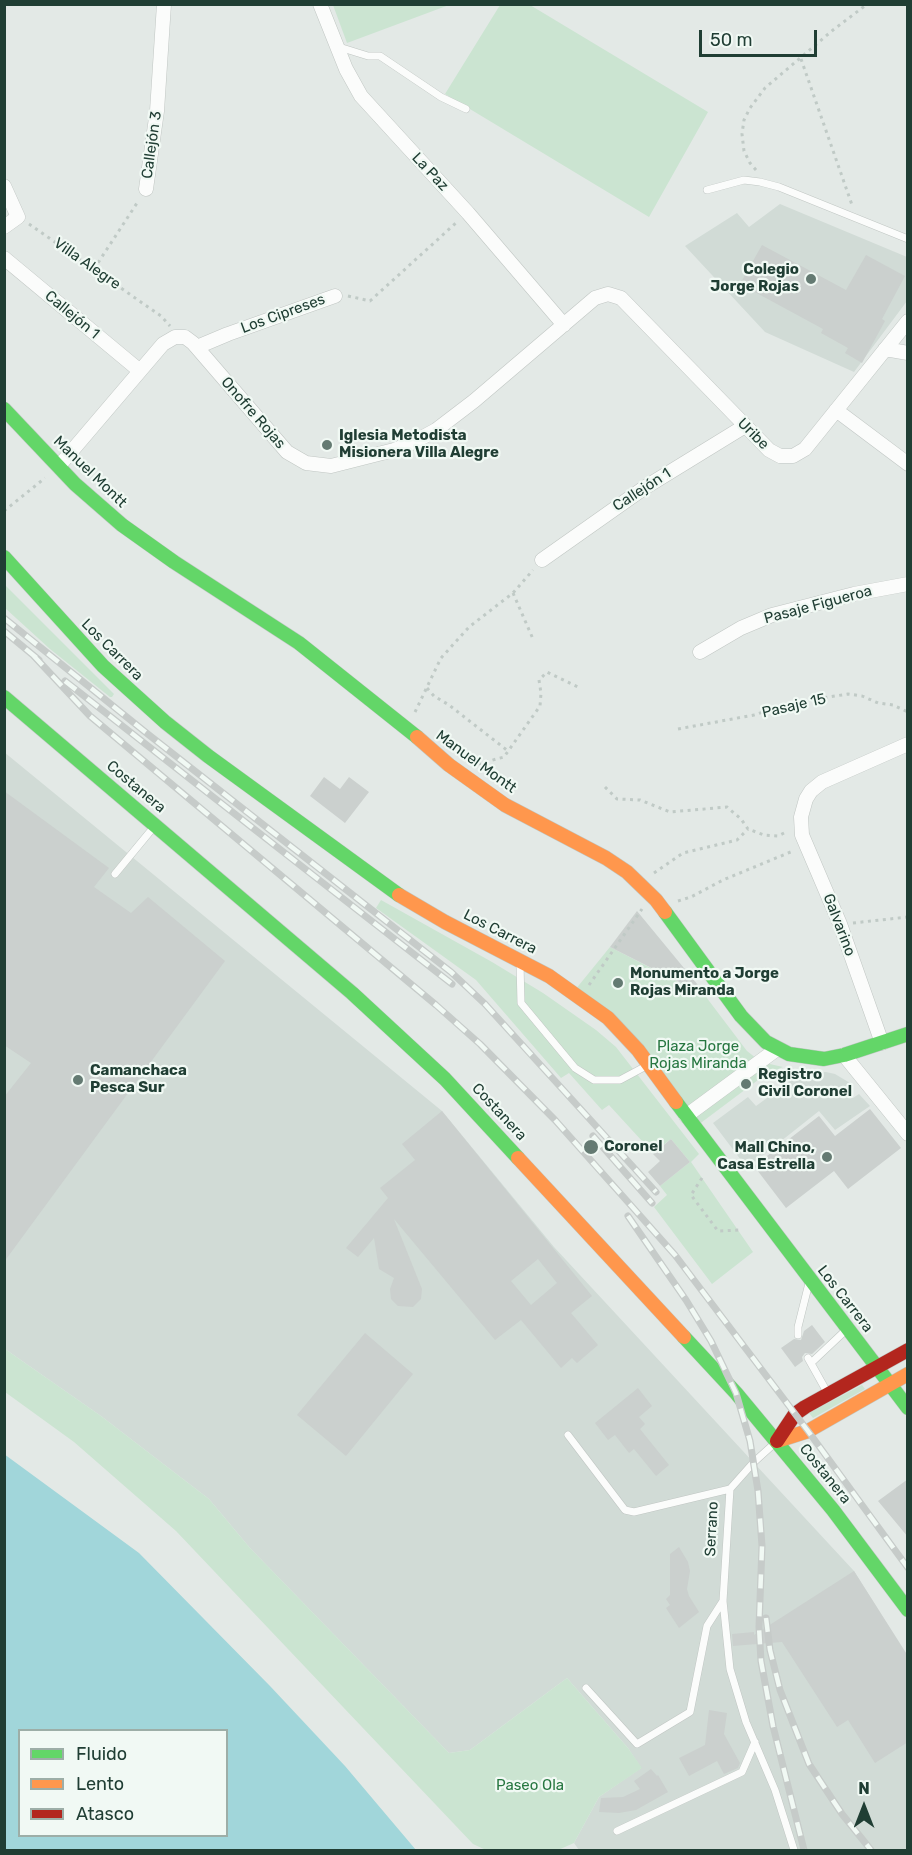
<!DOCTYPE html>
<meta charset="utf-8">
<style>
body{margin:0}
#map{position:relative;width:912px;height:1855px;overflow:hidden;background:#e3e9e6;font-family:Rubik,sans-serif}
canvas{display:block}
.frame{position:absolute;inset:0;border:6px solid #203e34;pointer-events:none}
.legend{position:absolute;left:18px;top:1729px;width:210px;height:108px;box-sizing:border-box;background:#f1f9f4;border:2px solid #9daea7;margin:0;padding:8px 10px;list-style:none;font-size:18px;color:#203e34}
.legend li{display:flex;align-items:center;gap:12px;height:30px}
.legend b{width:30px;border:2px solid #9daea7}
.north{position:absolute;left:834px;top:1777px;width:60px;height:60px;-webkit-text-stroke:4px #f1f9f4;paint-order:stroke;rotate:0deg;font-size:16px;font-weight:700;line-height:24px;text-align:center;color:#203e34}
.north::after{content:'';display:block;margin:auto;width:21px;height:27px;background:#203e34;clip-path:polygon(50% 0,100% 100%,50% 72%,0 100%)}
.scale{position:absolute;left:699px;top:30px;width:118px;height:27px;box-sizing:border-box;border:3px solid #203e34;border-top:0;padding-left:8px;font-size:18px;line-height:21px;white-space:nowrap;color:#203e34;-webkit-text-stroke:4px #f1f9f4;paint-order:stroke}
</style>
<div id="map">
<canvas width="912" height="1855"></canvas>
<div class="frame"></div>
<ul class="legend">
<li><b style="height:8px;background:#63d668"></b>Fluido</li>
<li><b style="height:8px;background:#ff974d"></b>Lento</li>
<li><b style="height:8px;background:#b3261e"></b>Atasco</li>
</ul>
<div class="north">N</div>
<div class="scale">50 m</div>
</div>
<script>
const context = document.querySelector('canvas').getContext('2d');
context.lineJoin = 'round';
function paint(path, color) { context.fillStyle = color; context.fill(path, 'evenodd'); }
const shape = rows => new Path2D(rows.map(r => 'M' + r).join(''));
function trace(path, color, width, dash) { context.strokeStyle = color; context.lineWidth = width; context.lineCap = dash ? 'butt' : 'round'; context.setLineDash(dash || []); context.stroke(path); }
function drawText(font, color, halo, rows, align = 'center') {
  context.font = font + ' Rubik,sans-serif'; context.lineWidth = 4.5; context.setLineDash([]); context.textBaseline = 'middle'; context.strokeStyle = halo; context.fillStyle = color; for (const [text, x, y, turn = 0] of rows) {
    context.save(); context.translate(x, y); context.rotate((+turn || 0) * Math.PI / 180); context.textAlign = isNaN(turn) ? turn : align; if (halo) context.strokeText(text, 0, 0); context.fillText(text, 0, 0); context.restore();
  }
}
paint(shape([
 [780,204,907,257,907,301,854,372,765,332,685,246,737,213,749,227],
 [4,752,442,1111,554,1247,854,1571,907,1656,907,1850,579,1850,574,1843,599,1797,641,1768,628,1748,567,1678,470,1750,449,1753,250,1548,209,1499,101,1416,5,1349],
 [796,1071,802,1077,809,1073,826,1072,835,1074,850,1083,852,1088,848,1091,853,1098,859,1094,870,1106,835,1130,819,1111,747,1168,713,1123,748,1097,756,1106,789,1082,786,1078]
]), '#d1dbd6');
paint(shape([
 [333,5,333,4,449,5,347,43],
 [500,5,530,5,708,112,649,217,445,94],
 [5,585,114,694,112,697,110,697,50,649,5,608],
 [381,900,492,962,543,993,596,1030,616,1047,699,1154,691,1162,753,1252,712,1284,654,1207,667,1195,660,1186,690,1162,671,1139,653,1153,609,1105,602,1110,569,1073,561,1078,476,980,376,908],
 [610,947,688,987,697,985,747,1051,761,1062,783,1067,766,1074,698,1125,575,990],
 [5,1349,101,1416,209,1499,250,1548,449,1753,470,1750,567,1678,628,1748,642,1768,599,1797,574,1843,558,1850,486,1850,473,1844,176,1531,74,1442,5,1392],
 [862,1385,865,1389,813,1418,809,1413]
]), '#cbe4d1');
paint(shape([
 [4,1454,139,1553,270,1686,345,1766,416,1850,5,1850],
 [20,1730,226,1730,226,1836,20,1836]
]), '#a1d6da');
paint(shape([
 [762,245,846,290,866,255,905,276,882,319,885,321,862,363,845,353,848,348,821,333,823,329,740,284],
 [324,777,340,789,349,777,369,792,345,823,310,796],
 [4,791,109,868,94,887,131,913,148,897,225,961,4,1262,4,1097,31,1063,4,1045],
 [637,911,707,996,610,947],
 [870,1109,901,1148,848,1189,834,1171,786,1208,754,1166,819,1116,835,1136],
 [442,1111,592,1296,571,1313,598,1345,577,1363,572,1358,561,1368,521,1320,495,1340,394,1219,422,1289,421,1299,413,1307,398,1306,391,1299,390,1289,394,1278,379,1269,374,1238,358,1257,346,1248,388,1198,380,1188,415,1160,402,1144],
 [538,1259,557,1283,531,1305,511,1281],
 [671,1139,690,1162,660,1186,648,1172,660,1161,653,1154],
 [812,1325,825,1342,812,1354,805,1353,802,1357,803,1361,795,1367,781,1348,794,1339,801,1340,804,1331],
 [365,1333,413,1374,346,1456,297,1415],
 [638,1388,652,1406,639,1417,645,1424,640,1429,669,1465,656,1476,634,1449,629,1453,615,1435,608,1440,595,1423],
 [908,1479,908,1537,878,1501],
 [679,1547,688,1562,690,1571,687,1589,689,1596,699,1612,679,1628,666,1608,670,1605,666,1599,670,1595,670,1554],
 [854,1571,908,1656,908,1742,875,1763,848,1720,837,1727,782,1642,733,1646,732,1634,754,1632,754,1635],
 [709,1710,727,1713,724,1734,740,1763,738,1768,724,1774,717,1761,689,1776,679,1758,705,1745],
 [651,1769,657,1776,658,1775,668,1792,636,1810,619,1813,599,1812,601,1798,623,1797,640,1789,634,1781]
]), '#cbd0ce');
const lane = shape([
 [339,47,368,56,380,56,441,97,466,109],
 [707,190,744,180,760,182,779,187,908,239],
 [115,874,153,828],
 [520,963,521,1003,575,1068,594,1080,620,1080,648,1065],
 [798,1335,798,1327,809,1283],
 [808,1358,827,1392],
 [811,1363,846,1330],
 [568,1435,625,1510,634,1512,730,1489],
 [775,1443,754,1462,730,1489,723,1601,730,1669,746,1722,775,1790,794,1850],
 [586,1688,637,1744,690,1712,707,1626,723,1601],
 [617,1831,742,1772,755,1742]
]);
const street = shape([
 [320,4,346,69,361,96,468,213,564,325],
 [4,186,18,217,4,227],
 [146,189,157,111,164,4],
 [4,258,140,371],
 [197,347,228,334,335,296],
 [885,349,908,353],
 [836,410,908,464],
 [59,466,163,344,175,337,185,337,193,343,287,452,306,463,331,466,394,450,414,442,436,430,474,401,595,298,608,294,621,298,769,450,780,456,793,456,805,449,908,321],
 [542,560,644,488,745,426],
 [700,652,741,628,772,615,854,594,908,584],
 [882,1043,840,924,802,835,801,817,806,799,811,791,822,782,908,744],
 [844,1055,908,1134],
 [686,1116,777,1049]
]);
const fast = shape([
 [4,409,75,484,122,525,174,562,299,643,417,737],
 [4,557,103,666,165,722,208,756,399,895],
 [4,697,352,993,445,1079,518,1158],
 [665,912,741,1016,766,1042,789,1054,824,1059,844,1055,908,1034],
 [676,1102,908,1408],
 [684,1337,736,1393,833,1510,908,1610]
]);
const slow = shape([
 [417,737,449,765,505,805,606,858,627,872,656,900,665,912],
 [399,895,445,922,549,976,608,1018,638,1050,676,1102],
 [518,1158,684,1337],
 [777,1441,808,1431,908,1374]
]);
const jam = shape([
 [777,1441,795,1414,805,1407,908,1350]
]);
trace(lane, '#c0c6c3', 8);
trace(street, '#c0c6c3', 15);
trace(fast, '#bfc7c3', 15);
trace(slow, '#bfc7c3', 15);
trace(jam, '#bfc7c3', 15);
trace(shape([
 [801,59,852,205],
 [756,170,750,163,744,151,742,134,744,120,750,108,765,88,833,30,866,5],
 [29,224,161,316,170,326],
 [94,269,139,200],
 [348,296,370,301,457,222],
 [4,511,45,478],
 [513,593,533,639],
 [427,688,434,696,449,705,508,751],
 [415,712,441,658,469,627,513,593,533,570],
 [678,729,754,715,790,703,848,694,862,696,878,703,893,705,908,712],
 [478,764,504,757,540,706,541,693,539,680,547,672,580,688],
 [605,787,617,799,640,800,670,812,727,807,741,819,748,829,764,835,778,836,788,831],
 [654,873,683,853,737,840,748,829],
 [678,901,691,897,723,880,793,851],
 [853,923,908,917],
 [589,985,642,909],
 [702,1178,691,1195,718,1231,739,1230]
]), '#c0cac6', 3, [3, 4.5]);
trace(lane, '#fbfcfb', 7);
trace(street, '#fbfcfb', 14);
trace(fast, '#63d668', 14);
trace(slow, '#ff974d', 14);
trace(jam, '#b3261e', 14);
const rail = shape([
 [4,618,149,735,451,972,485,1004,656,1192],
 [4,631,39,660],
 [33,655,90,716,436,1005,480,1044,555,1120,675,1255,808,1431,908,1568],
 [65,681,452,984],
 [593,1136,652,1203],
 [628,1216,686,1300,711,1341,736,1393,750,1441,758,1491,762,1546,759,1627,761,1661,773,1726,804,1850],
 [766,1618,770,1650,780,1690,809,1764,842,1814,871,1850]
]);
trace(rail, '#c6cbc9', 7);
trace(rail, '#f1f9f4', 4.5, [14]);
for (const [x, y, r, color] of [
 [811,279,6,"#647a72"],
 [327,445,6,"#647a72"],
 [618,983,6,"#647a72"],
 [78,1080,6,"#647a72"],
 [746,1084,6,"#647a72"],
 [591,1147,8,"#647a72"],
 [827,1157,6,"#647a72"]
]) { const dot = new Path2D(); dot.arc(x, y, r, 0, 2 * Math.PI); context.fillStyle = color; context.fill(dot); trace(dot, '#f1f9f4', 2); }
drawText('15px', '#203e34', '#f1f9f4', [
 ["Callejón 3",152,145,-82],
 ["La Paz",430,172,47],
 ["Villa Alegre",87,264,35],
 ["Los Cipreses",283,314,-20],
 ["Callejón 1",72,315,40],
 ["Onofre Rojas",253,413,49],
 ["Uribe",753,434,45],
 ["Manuel Montt",90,472,44],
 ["Callejón 1",642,490,-33],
 ["Pasaje Figueroa",818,605,-15],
 ["Los Carrera",112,650,45],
 ["Pasaje 15",794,706,-13],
 ["Manuel Montt",476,762,36],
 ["Costanera",136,787,40],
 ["Galvarino",839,925,69],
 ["Los Carrera",500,932,27],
 ["Costanera",499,1112,47],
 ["Los Carrera",845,1299,52],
 ["Costanera",825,1474,51],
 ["Serrano",712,1529,-87]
]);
drawText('bold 15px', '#203e34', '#f1f9f4', [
 ["Colegio",799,270,"right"],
 ["Jorge Rojas",799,287,"right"],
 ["Iglesia Metodista",339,436],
 ["Misionera Villa Alegre",339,453],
 ["Monumento a Jorge",630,974],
 ["Rojas Miranda",630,991],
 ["Camanchaca",90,1071],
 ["Pesca Sur",90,1088],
 ["Registro",758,1075],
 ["Civil Coronel",758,1092],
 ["Coronel",604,1147],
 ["Mall Chino,",815,1148,"right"],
 ["Casa Estrella",815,1165,"right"]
], 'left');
drawText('15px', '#277741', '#f1f9f4', [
 ["Plaza Jorge",698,1047],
 ["Rojas Miranda",698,1064],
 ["Paseo Ola",530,1786]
]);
</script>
